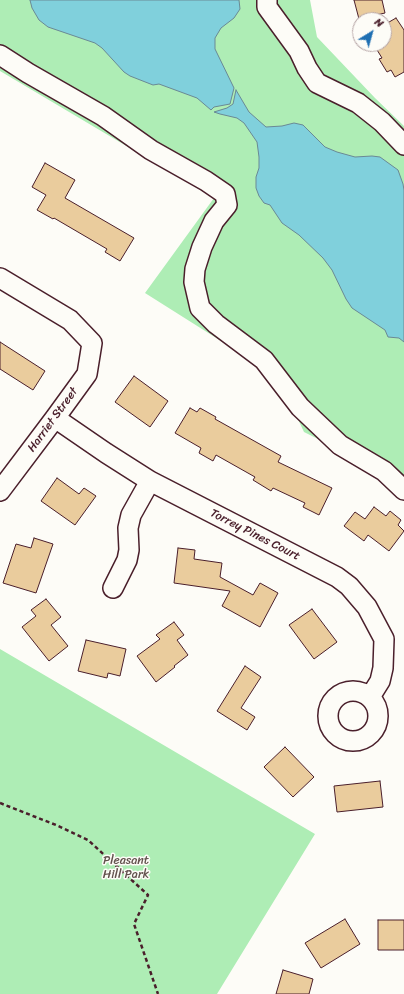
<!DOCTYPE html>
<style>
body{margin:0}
#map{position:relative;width:404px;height:994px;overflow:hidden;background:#fdfcf7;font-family:Sriracha,sans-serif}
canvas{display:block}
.north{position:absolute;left:352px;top:12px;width:40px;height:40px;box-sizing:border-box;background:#fdfcf7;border:1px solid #b5a4a5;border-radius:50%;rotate:37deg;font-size:11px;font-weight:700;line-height:16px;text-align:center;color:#4a1f2b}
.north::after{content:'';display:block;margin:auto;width:14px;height:18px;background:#1f6fb2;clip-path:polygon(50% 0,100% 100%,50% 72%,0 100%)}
</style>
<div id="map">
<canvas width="404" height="994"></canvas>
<div class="north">N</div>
</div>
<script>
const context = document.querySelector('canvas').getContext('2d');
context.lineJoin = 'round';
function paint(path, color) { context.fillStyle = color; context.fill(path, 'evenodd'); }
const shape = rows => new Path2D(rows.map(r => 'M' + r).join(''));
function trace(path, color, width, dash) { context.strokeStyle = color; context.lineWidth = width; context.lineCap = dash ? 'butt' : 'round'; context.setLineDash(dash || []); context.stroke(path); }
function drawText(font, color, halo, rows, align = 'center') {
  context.font = font + ' Sriracha,sans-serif'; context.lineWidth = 3; context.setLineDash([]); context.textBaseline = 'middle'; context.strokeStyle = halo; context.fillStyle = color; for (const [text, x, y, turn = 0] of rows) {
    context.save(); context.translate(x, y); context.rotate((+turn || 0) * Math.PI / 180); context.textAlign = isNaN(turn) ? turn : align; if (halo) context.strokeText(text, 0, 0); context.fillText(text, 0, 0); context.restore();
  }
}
paint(shape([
 [0,0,310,0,317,37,375,98,404,126,404,499,368,464,304,432,278,377,145,293,214,198,0,71],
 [0,649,315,834,217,994,0,994]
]), '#aeedb5');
const water = shape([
 [30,0,239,0,240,9,234,18,221,28,215,38,215,49,234,88,230,104,214,107,211,110,197,98,159,84,153,85,130,76,124,72,102,48,95,43,48,27,39,20,32,8,30,0],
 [236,90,249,112,266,127,282,126,294,123,303,125,325,147,337,152,355,157,372,156,380,157,398,170,403,184,404,190,404,342,399,338,388,337,385,330,352,308,346,299,332,270,323,258,299,235,282,223,270,205,264,203,259,196,256,188,256,177,259,168,259,157,257,142,244,123,237,118,220,114,214,112,227,108,233,104,236,90]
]);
paint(water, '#80d0dc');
trace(water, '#6a8995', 1);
const building = shape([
 [354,0,382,0,385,13,359,19,354,0],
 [396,18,404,30,404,72,395,77,391,70,387,72,379,59,382,58,374,45,384,44,384,25,396,18],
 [45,163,75,180,65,198,134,238,120,261,105,252,107,249,54,218,53,219,37,210,46,195,32,187,45,163],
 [0,342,45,371,33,390,0,369,0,342],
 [134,376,168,401,150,427,115,402,134,376],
 [190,408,197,412,200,408,216,417,215,419,281,456,278,462,332,488,319,515,303,507,305,503,273,488,271,491,253,480,255,477,216,455,213,461,199,453,201,448,175,433,190,408],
 [57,478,79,494,84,488,96,496,75,525,41,501,57,478],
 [374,507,386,516,390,511,401,520,398,525,404,531,389,551,368,535,364,541,344,526,355,512,365,519,374,507],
 [34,538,53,544,36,593,3,583,16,544,31,548,34,538],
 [178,548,195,550,194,559,222,563,220,577,253,595,260,583,278,593,260,627,222,606,230,591,174,583,178,548],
 [46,599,61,617,51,625,68,646,49,661,22,627,36,616,31,610,46,599],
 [312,609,337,642,314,659,289,625,312,609],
 [174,622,184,635,177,640,188,655,174,666,175,667,156,682,137,656,160,639,156,635,174,622],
 [86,640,126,649,120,676,108,673,107,678,78,671,86,640],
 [245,666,261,677,241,708,255,717,247,730,217,711,245,666],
 [285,747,314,777,293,797,264,767,285,747],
 [380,781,383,807,337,812,334,786,380,781],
 [345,919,360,944,321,968,305,943,345,919],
 [378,920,404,920,404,950,378,950,378,920],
 [283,970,313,979,309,994,276,994,283,970]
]);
paint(building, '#eacc9d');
trace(building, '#4a1f2b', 1);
const minor = shape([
 [267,0,267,7,299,51,307,68,317,83,358,103,382,122,404,145],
 [0,55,28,73,103,116,151,150,206,181,225,194,227,205,214,221,202,247,195,269,194,282,200,308,216,324,264,360,300,407,340,445,384,471,404,490],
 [0,278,70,320,92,343,87,374,55,418,0,491],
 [55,418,106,453,150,481,337,577,349,586,367,607,384,639,383,668,380,681,370,697],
 [113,588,127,560,129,550,128,528,131,515,150,481],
 '328 716a25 25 0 1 1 50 0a25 25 0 1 1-50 0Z'
]);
trace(minor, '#4a1f2b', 22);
trace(shape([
 [0,803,56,825,88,840,148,895,134,924,158,994]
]), '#4a1f2b', 2.5, [4, 3]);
trace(minor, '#fdfcf7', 19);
drawText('12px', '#4a1f2b', '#fdfcf7', [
 ["Harriet Street",53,420,-54],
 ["Torrey Pines Court",255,535,27]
]);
drawText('12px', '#63524e', '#fdfcf7', [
 ["Pleasant",126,861],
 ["Hill Park",126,875]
]);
</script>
